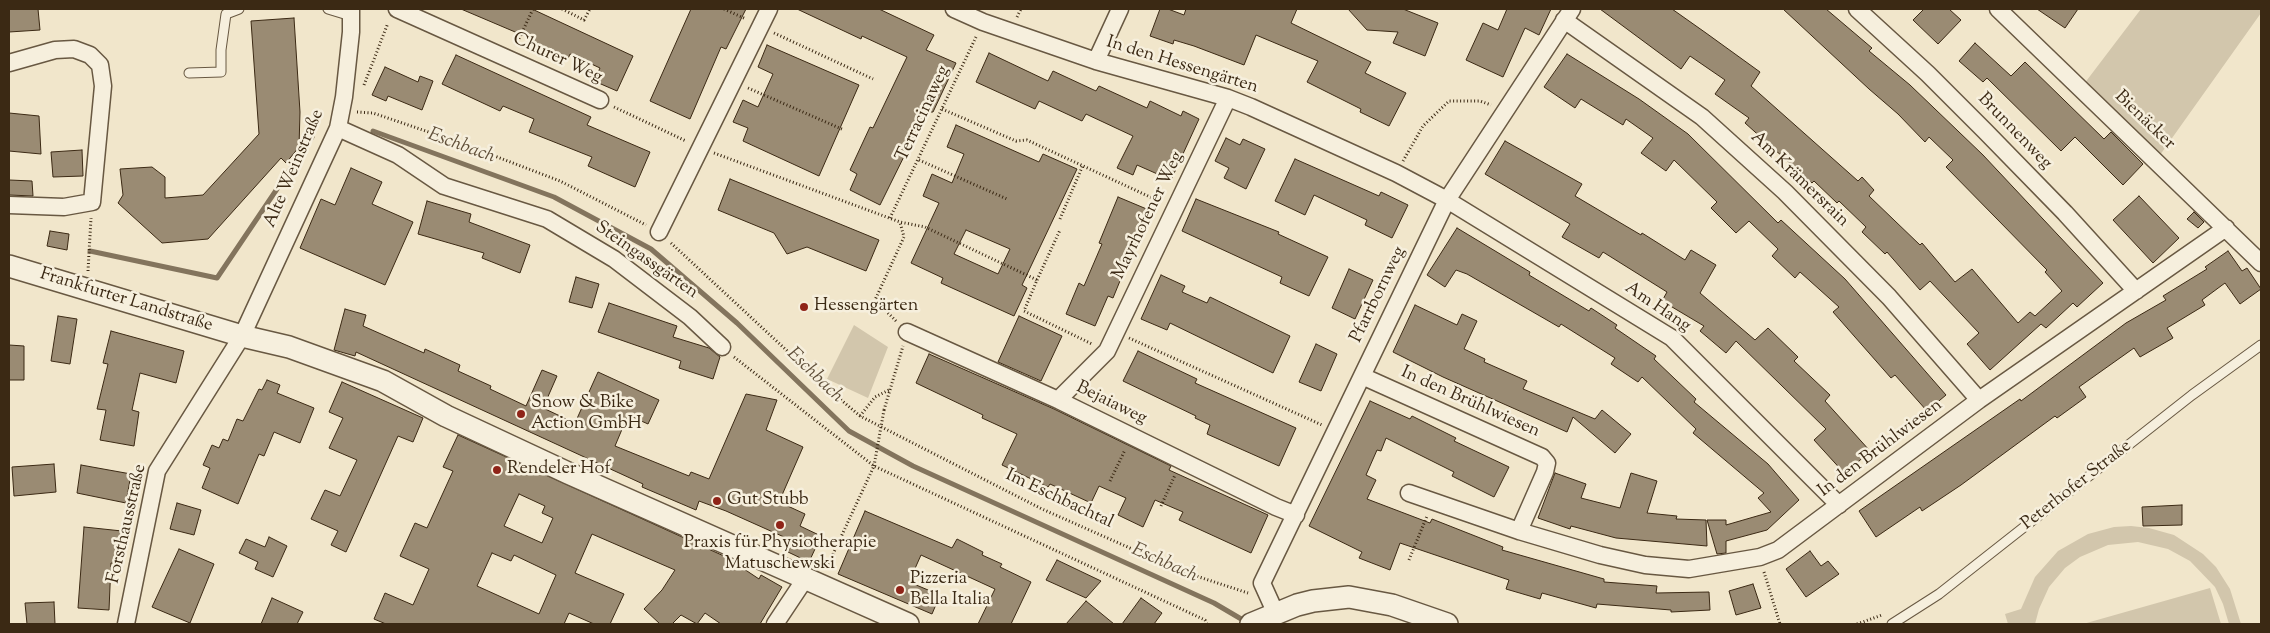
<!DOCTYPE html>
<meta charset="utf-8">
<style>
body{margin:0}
#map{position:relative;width:2270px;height:633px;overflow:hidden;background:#f1e6cb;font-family:"Sorts Mill Goudy",serif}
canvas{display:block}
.frame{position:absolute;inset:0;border:10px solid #3b2914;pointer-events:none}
</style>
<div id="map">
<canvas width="2270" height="633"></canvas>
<div class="frame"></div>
</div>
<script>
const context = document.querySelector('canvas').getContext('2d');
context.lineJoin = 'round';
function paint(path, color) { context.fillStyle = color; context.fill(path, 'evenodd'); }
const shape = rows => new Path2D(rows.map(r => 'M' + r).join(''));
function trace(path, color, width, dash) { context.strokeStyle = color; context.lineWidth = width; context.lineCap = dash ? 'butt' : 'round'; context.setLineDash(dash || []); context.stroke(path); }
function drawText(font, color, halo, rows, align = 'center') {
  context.font = font + ' "Sorts Mill Goudy",serif'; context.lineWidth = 5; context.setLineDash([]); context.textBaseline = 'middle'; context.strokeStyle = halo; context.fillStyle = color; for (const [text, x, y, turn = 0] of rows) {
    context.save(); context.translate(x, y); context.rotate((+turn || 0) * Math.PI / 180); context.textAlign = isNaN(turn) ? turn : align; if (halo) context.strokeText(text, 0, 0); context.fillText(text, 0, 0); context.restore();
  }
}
paint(shape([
 [2141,9,2261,9,2261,13,2160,155,2084,84],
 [854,325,888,347,868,398,827,379],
 [2131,526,2149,528,2174,535,2203,554,2216,567,2230,589,2241,624,2229,624,2223,604,2215,587,2190,561,2168,549,2138,542,2108,545,2080,557,2065,568,2049,587,2039,609,2035,624,2008,624,2005,614,2021,609,2035,577,2058,551,2088,534,2114,527],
 [2210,588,2221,624,2083,624]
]), '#d2c6ac');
trace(shape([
 [373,131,554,197,651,249,737,323,849,431,913,466,1214,603,1248,623],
 [90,251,217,278,312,137]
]), '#83745d', 5);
const building = shape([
 [9,9,38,9,40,30,9,32,9,9],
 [461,9,532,9,633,56,617,91,594,81,600,68,570,54,567,61,532,45,534,40,461,9],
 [691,9,746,9,726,49,721,47,690,119,650,101,691,9],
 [797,9,879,9,934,35,926,50,956,63,933,112,926,112,880,205,850,190,857,174,850,170,870,127,873,128,907,57,862,36,861,39,797,9],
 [1160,9,1168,9,1184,15,1186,9,1297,9,1291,23,1371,62,1365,73,1406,93,1389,126,1360,112,1361,109,1307,82,1318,61,1256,35,1244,65,1194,46,1174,40,1173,44,1150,36,1160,9],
 [1348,9,1403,9,1438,23,1425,56,1393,43,1398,32,1367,30,1348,9],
 [1507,9,1551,9,1539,35,1525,28,1503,77,1466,60,1483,23,1498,30,1507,9],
 [1600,9,1672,9,1706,33,1760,72,1751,86,1858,181,1862,177,1874,190,1869,196,1920,245,1922,243,1955,282,1972,269,2018,323,2030,312,2035,316,2062,291,2045,272,2047,270,1946,167,1953,160,1929,137,1925,142,1898,114,1869,89,1783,9,1826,9,1872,48,1869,51,1910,85,1983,155,2103,283,2077,307,2073,303,2046,328,2041,324,1990,370,1967,344,1979,333,1930,281,1920,290,1887,252,1885,254,1862,232,1866,227,1839,201,1837,203,1814,181,1812,183,1745,123,1749,118,1715,94,1725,80,1690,56,1681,69,1600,9],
 [1924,9,1949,9,1961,20,1938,44,1913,20,1924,9],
 [2037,9,2078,9,2065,28,2037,9],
 [294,18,300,112,299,147,286,163,281,158,208,239,162,243,118,203,123,195,120,169,152,167,165,177,165,198,203,195,259,134,251,21,294,18],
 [1975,43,2011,76,2025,62,2104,139,2111,132,2143,164,2123,185,2075,137,2061,151,1987,78,1983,82,1959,61,1975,43],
 [767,45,859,85,819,176,743,141,748,128,733,122,743,100,758,107,773,74,758,67,767,45],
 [989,53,1048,81,1053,71,1096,91,1099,86,1147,108,1150,101,1181,116,1183,111,1199,119,1171,180,1137,165,1133,175,1117,168,1133,136,1086,114,1082,121,1039,101,1035,109,976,82,989,53],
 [1567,54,1639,99,1688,134,1778,223,1781,220,1845,279,1946,395,1927,411,1895,375,1891,378,1833,312,1839,307,1800,272,1795,278,1772,256,1778,249,1749,221,1736,233,1711,208,1717,202,1674,160,1666,171,1641,153,1653,138,1626,119,1623,125,1581,99,1575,108,1544,87,1567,54],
 [456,55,591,117,587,125,650,152,635,187,588,166,592,157,529,132,534,119,503,106,500,111,442,84,456,55],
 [385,67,418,82,420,76,433,81,422,110,388,96,386,101,372,95,385,67],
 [9,113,39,116,41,154,9,151,9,113],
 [956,125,1039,162,1043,154,1077,169,1022,285,1027,288,1014,316,941,283,943,278,911,263,939,203,923,196,932,174,952,183,964,154,947,147,956,125],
 [966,230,1010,249,998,274,954,254,966,230],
 [1226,138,1240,145,1243,139,1265,149,1246,189,1224,178,1229,168,1215,161,1226,138],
 [1505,141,1582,184,1575,196,1641,235,1642,233,1685,260,1691,250,1716,265,1700,293,1755,340,1768,328,1798,357,1794,361,1830,395,1825,401,1870,451,1845,474,1814,440,1826,429,1736,341,1726,353,1700,331,1704,326,1662,301,1667,292,1603,252,1599,258,1562,237,1570,224,1485,174,1505,141],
 [82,150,83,176,53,177,51,152,82,150],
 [1295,159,1379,196,1381,192,1408,205,1392,238,1365,225,1367,220,1314,195,1305,215,1275,201,1295,159],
 [351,168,382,182,372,204,413,222,385,285,300,248,321,199,335,205,351,168],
 [730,179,879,240,866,271,807,247,787,254,774,233,718,210,730,179],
 [9,180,32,181,33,196,9,195,9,180],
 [2139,196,2179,238,2153,263,2113,220,2139,196],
 [1118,197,1149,210,1113,298,1108,296,1095,326,1066,314,1079,283,1084,286,1102,244,1099,243,1118,197],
 [1196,199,1279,232,1278,234,1328,257,1309,296,1280,283,1282,277,1182,231,1196,199],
 [427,201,471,214,469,222,530,245,520,273,482,258,484,253,418,234,427,201],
 [2194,212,2204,222,2198,228,2187,219,2194,212],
 [1457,228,1530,272,1529,275,1589,311,1591,308,1617,325,1615,328,1656,356,1654,359,1696,399,1694,402,1768,464,1799,500,1767,530,1726,541,1726,553,1717,554,1707,520,1726,520,1726,525,1771,512,1758,498,1764,493,1693,433,1696,429,1642,377,1638,382,1611,364,1615,358,1561,324,1559,327,1467,274,1456,270,1445,287,1427,275,1457,228],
 [50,231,69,234,67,250,47,246,50,231],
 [2228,251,2242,271,2247,268,2261,289,2240,304,2225,283,2202,300,2205,305,2167,328,2173,338,2140,357,2134,348,2079,387,2086,397,2057,418,2055,416,1961,485,1922,511,1920,507,1876,537,1859,511,2020,399,2021,401,2126,323,2166,300,2163,296,2207,269,2205,267,2228,251],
 [1349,269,1373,280,1355,319,1332,308,1349,269],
 [1161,275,1185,286,1182,292,1207,303,1210,297,1290,336,1273,373,1170,323,1167,330,1141,319,1161,275],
 [576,277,599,284,592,308,569,302,576,277],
 [609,303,677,326,673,337,709,348,720,357,713,379,679,368,681,361,598,332,609,303],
 [1415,305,1457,325,1462,314,1477,321,1464,349,1485,359,1484,362,1527,381,1523,389,1595,419,1602,410,1631,434,1615,453,1573,417,1567,432,1443,377,1393,352,1415,305],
 [345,309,366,315,363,326,424,353,425,349,460,365,458,371,491,386,490,389,526,406,542,370,557,376,543,408,575,423,598,372,659,400,648,424,628,415,615,446,689,476,691,472,709,479,746,394,777,400,766,430,803,447,779,502,805,514,800,526,821,536,809,562,788,552,793,541,726,511,699,501,696,510,642,487,643,484,356,352,355,356,334,350,345,309],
 [58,316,77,319,70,364,51,361,58,316],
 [1019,316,1062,336,1041,381,998,362,1019,316],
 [111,331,184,351,176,383,140,373,132,410,139,412,134,446,100,440,106,410,97,409,108,364,103,363,111,331],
 [1316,344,1337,354,1321,391,1299,382,1316,344],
 [9,345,24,346,24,380,9,380,9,345],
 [1138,351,1197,379,1195,383,1296,428,1279,466,1207,434,1210,425,1195,418,1196,416,1123,381,1138,351],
 [929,354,1054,409,1171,466,1169,470,1268,515,1251,553,1179,520,1183,512,1155,500,1143,527,1118,515,1126,498,1099,486,1091,503,1050,484,1048,487,1002,465,1017,434,982,418,983,415,916,383,929,354],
 [267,380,280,385,277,393,314,408,300,443,274,432,264,456,259,454,238,504,202,488,210,468,203,465,212,445,219,448,223,439,228,441,237,419,243,421,259,389,262,390,267,380],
 [342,382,423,418,413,442,398,436,346,552,331,545,338,531,311,519,325,490,340,496,357,460,329,448,343,418,329,412,342,382],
 [1370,401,1410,419,1412,416,1456,438,1454,441,1509,467,1494,497,1452,476,1454,472,1386,438,1381,451,1377,450,1366,475,1376,480,1367,499,1430,523,1432,519,1503,547,1502,550,1604,579,1604,582,1657,586,1656,593,1709,592,1710,610,1671,612,1671,610,1597,604,1596,608,1542,593,1540,599,1506,589,1509,580,1400,543,1390,570,1359,558,1362,552,1309,526,1370,401],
 [458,435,726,557,759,579,761,575,782,587,760,624,721,624,705,613,697,624,681,615,672,624,660,624,644,609,662,590,675,570,592,534,575,573,624,594,610,624,594,624,569,613,564,624,386,624,374,619,385,593,413,605,429,569,400,556,415,523,427,528,453,471,443,467,458,435],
 [519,494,545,506,542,513,553,518,542,543,504,526,519,494],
 [492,553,511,561,514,555,556,575,539,614,477,586,492,553],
 [54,464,56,492,14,496,12,467,54,464],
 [81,465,131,474,126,503,77,493,81,465],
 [1555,473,1586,484,1581,498,1620,508,1631,473,1657,481,1647,513,1677,516,1676,519,1706,520,1707,546,1616,538,1571,526,1570,529,1538,518,1555,473],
 [177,503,201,510,194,535,170,529,177,503],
 [2182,505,2182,525,2143,526,2142,507,2182,505],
 [865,511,952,548,957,539,983,552,982,555,1002,564,1000,567,1031,582,1011,624,978,624,995,589,921,555,909,582,940,595,932,614,838,574,865,511],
 [84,527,122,531,118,564,111,563,109,610,78,608,84,527],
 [269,537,287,546,273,577,255,569,258,562,239,553,246,539,265,547,269,537],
 [179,549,214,564,190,623,152,607,179,549],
 [1810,551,1821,566,1828,561,1839,574,1806,597,1786,569,1810,551],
 [1057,560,1101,581,1086,598,1046,580,1057,560],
 [1753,584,1761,608,1736,615,1729,591,1753,584],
 [272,598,303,612,297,624,261,624,272,598],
 [1141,598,1162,613,1154,624,1122,624,1141,598],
 [1086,601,1114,624,1066,624,1086,601],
 [54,602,55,624,27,624,25,603,54,602]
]);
paint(building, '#9a8b73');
trace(building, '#3b2914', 1);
const service = shape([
 [328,9,351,16],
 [189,73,221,72,221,50,226,14,239,9],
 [1892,624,1939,594,2192,395,2261,345]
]);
const minor = shape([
 [397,9,600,100],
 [954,9,983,22,1096,61,1228,98,1251,107,1396,173,1447,200,1672,338,1839,505],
 [1857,9,1928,74,1985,131,2065,213,2136,291],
 [1998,9,2261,263],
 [1564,20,1702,117,1785,192,1889,297,1979,400],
 [1096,61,1120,9],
 [9,63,55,50,74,49,90,55,100,65,103,86,92,202,64,207,9,205],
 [338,128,398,155,444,186,547,219,614,259,690,317,722,347],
 [659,232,769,9],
 [907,332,1058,400,1276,507,1296,515],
 [1362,376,1542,457,1547,463,1545,472,1519,531],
 [1058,400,1107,351,1228,98],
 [1409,493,1519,531,1600,555,1645,565,1689,569,1760,557,1778,550,1979,400,2226,228],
 [1276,614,1262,583,1447,200,1572,9],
 [126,624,157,471,242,336,338,128,344,97,351,32,351,9],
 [775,624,805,579]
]);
const tertiary = shape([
 [9,266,242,336,289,347,383,381,446,416,568,473,908,624],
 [1251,624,1297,605,1313,601,1349,597,1392,605,1447,624]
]);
trace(service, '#685842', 11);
trace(minor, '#685842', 19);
trace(tertiary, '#685842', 24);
trace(shape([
 [562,9,584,20,590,9],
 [724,9,746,19],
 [1017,17,1021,9],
 [774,33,873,79],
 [516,45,533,9],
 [364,85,388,23],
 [748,88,844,130],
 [614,107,686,141],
 [942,109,1016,141,1027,140,1161,202],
 [357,112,373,113,458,142,560,181,646,225],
 [714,153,900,222,925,227,1037,280,1024,311,1092,344],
 [919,160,1007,199],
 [1403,161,1423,126,1449,101,1480,101,1491,105],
 [890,218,976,37],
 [1060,219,1083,165],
 [671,243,826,387,860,416,1042,509,1184,572,1248,593],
 [88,271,91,218],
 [1037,280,1060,230],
 [896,321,875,300,904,237,900,222],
 [1129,338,1322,425],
 [734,357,874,466,1205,620,1207,624],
 [884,410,903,346],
 [860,416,875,397,891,389],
 [1110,481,1125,450],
 [1161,506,1175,475],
 [1409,560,1427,516],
 [827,567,874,466],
 [1764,572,1780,624],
 [1857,624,1882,615]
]), '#3b2914', 3, [1, 2.5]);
trace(service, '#f6efdd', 9);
trace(minor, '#f6efdd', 16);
trace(tertiary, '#f6efdd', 21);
trace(shape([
 [874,466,884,410]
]), '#3b2914', 3, [1, 2.5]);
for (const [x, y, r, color] of [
 [804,307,5,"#8f2418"],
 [521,414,5,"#8f2418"],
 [497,470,5,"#8f2418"],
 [717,501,5,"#8f2418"],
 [780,525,5,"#8f2418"],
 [900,590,5,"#8f2418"]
]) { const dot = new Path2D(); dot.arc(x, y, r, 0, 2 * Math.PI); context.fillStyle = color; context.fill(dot); trace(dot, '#f6efdd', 2); }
drawText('18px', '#3b2914', '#f6efdd', [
 ["Churer Weg",557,59,25],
 ["In den Hessengärten",1182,66,17],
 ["Terracinaweg",924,114,-65],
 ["Bienäcker",2144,121,44],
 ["Brunnenweg",2014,132,46],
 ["Alte Weinstraße",295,169,-67],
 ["Am Krämersrain",1799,180,44],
 ["Mayrhofener Weg",1149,216,-64],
 ["Steingassgärten",646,261,35],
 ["Pfarrbornweg",1379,295,-64],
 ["Frankfurter Landstraße",126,301,17],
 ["Am Hang",1657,308,34],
 ["In den Brühlwiesen",1470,403,24],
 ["Bejaiaweg",1111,404,26],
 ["In den Brühlwiesen",1881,449,-37],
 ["Peterhofer Straße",2077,486,-38],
 ["Im Eschbachtal",1059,500,25],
 ["Forsthausstraße",128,524,-77]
]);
drawText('18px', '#3b2914', '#f6efdd', [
 ["Hessengärten",814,307],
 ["Snow & Bike",531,404],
 ["Action GmbH",531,425],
 ["Rendeler Hof",507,470],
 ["Gut Stubb",727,501],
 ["Praxis für Physiotherapie",780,544,"center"],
 ["Matuschewski",780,565,"center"],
 ["Pizzeria",910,580],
 ["Bella Italia",910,601]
], 'left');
drawText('italic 19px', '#5f4e38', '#f6efdd', [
 ["Eschbach",461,147,20],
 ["Eschbach",814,376,44],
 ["Eschbach",1164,564,24]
]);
</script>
